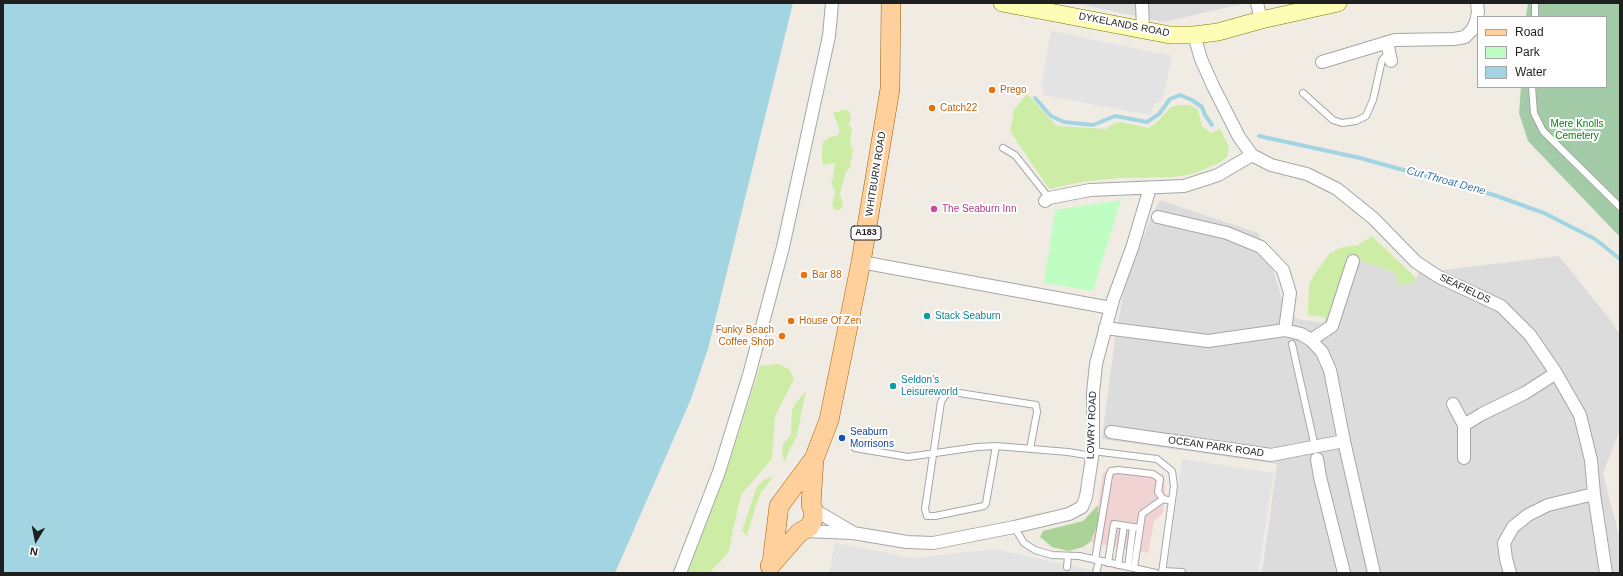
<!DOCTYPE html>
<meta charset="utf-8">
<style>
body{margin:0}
#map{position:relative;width:1623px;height:576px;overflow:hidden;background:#f0ece4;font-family:Arial,sans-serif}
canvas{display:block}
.frame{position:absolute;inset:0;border:4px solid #1f1f1f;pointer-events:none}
.legend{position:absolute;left:1477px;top:16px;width:130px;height:72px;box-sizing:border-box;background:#fff;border:1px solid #a5a5a5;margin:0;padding:5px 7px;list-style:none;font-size:12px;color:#1f1f1f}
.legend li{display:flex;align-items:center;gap:8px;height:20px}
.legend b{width:20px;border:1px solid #a5a5a5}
.north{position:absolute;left:16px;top:520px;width:40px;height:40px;-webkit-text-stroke:3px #fff;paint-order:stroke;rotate:190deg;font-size:11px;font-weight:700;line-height:16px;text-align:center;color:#1f1f1f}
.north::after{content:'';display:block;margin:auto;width:14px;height:18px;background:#1f1f1f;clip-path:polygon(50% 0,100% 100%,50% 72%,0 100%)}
</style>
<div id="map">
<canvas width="1623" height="576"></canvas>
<div class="frame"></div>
<ul class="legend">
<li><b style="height:5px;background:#ffd09b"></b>Road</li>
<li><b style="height:11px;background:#bffdc2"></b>Park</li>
<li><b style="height:11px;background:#a2d5e1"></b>Water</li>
</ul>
<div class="north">N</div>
</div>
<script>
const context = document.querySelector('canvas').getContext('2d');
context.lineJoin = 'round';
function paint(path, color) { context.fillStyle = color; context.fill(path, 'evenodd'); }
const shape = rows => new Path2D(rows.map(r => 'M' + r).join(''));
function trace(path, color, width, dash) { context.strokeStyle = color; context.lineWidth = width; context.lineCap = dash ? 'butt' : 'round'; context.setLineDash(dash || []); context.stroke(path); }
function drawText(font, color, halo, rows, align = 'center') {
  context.font = font + ' Arial,sans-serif'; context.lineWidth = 4; context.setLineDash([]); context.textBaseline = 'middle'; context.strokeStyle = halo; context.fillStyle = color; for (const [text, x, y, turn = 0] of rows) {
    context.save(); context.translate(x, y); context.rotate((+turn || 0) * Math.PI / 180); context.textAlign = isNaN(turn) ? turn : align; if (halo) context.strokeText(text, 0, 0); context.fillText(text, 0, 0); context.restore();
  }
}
paint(shape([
 [1074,3,1246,3,1164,22],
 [1160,200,1258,233,1275,276,1283,303,1297,319,1323,323,1352,257,1395,273,1398,285,1413,283,1419,273,1559,256,1611,321,1620,335,1620,430,1603,473,1620,540,1620,573,1262,573,1277,464,1102,439,1115,338,1125,286,1151,217]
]), '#dddcdc');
paint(shape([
 [1115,467,1145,469,1164,475,1165,491,1163,513,1154,521,1148,553,1090,542,1099,522,1098,505,1103,473]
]), '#f2d3d3');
paint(shape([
 [1027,94,1057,126,1106,129,1112,124,1121,122,1149,128,1156,123,1171,107,1179,105,1190,105,1198,110,1202,126,1211,133,1220,129,1229,147,1227,157,1219,163,1196,173,1174,177,1119,178,1081,182,1049,189,1010,131,1014,110],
 [843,110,848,110,851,116,849,126,852,127,850,144,853,149,850,167,846,172,840,193,843,206,840,210,835,210,832,206,835,192,831,182,833,179,834,167,837,163,823,165,822,161,822,150,823,142,830,137,837,136,840,131,833,112,839,112],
 [1372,236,1416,278,1413,283,1398,285,1395,273,1352,257,1330,318,1308,315,1309,284,1314,275,1330,253,1343,247,1358,245],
 [778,364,789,369,794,379,775,416,772,459,741,495,733,530,729,552,712,570,711,573,687,573,728,466,760,366],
 [806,391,797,435,784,462,782,453,783,444,791,435,792,411,795,404],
 [774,476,761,493,756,505,747,536,742,530,757,486,764,480]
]), '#cdeda7');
paint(shape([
 [1098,505,1099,522,1090,542,1083,547,1069,551,1052,547,1040,537,1043,531,1083,521]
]), '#abd297');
paint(shape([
 [1528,3,1620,3,1620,237,1528,141,1519,113,1521,87,1606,87,1606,17,1526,17]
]), '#a4cba8');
paint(shape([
 [1121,200,1093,291,1044,283,1055,210]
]), '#bffdc2');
paint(shape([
 [1051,31,1172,56,1163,99,1160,102,1154,104,1151,115,1042,95,1044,87,1041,86,1042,80],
 [1182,459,1274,473,1258,573,1167,573],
 [835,543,914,558,994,549,1105,573,829,573]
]), '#e3e3e3');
paint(shape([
 [3,3,793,3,708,349,691,399,615,573,3,573]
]), '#a2d5e1');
trace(shape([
 [1035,98,1051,116,1064,122,1093,125,1115,116,1147,122,1159,114,1170,99,1180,95,1192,100,1202,107,1205,115,1212,125],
 [1259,136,1360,158,1494,195,1544,213,1595,239,1620,259]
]), '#a2d5e1', 4);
const lane = shape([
 [1535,17,1535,3],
 [1532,87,1534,113,1543,131,1620,207],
 [1303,93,1333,120,1342,123,1356,121,1366,116,1373,100,1382,60,1389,53],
 [1003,148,1015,155,1049,198],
 [1292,344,1315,447],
 [996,446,986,503,984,506,935,516,927,516,925,509,941,402,944,397,947,394,953,392,1036,405,1037,412,1030,449],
 [855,448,908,457,977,447,996,446,1068,452,1092,456],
 [1093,451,1157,459,1172,471,1174,486,1162,573],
 [1014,527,1024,543,1035,550,1052,555,1079,556,1156,573],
 [1095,560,1109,476,1111,471,1118,470,1153,474,1160,479,1158,492,1163,499,1172,501],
 [1108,563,1114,524,1140,528,1142,514,1163,499],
 [1118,565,1124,526],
 [1067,567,1068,556],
 [1128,567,1133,527],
 [1134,568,1140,528],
 [1162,571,1182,572],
 [1096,573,1099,561]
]);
const street = shape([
 [1142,3,1143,29],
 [1257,3,1261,20],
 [1194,35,1201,59,1213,86,1239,137,1252,155,1271,165,1307,174,1337,189,1373,218,1416,262,1439,277,1501,306,1530,335,1556,373,1580,415,1591,460,1594,494,1606,573],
 [1387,42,1391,61],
 [1322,62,1395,40,1454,39,1465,37,1472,30,1476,22,1478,12,1477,3],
 [1045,201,1049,198,1090,190,1184,186,1218,175,1252,155],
 [1158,217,1227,233,1261,247,1283,270,1290,293,1285,330],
 [861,262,1111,308],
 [1105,328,1208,341,1285,330,1301,334,1311,340,1322,352,1330,370,1344,441,1374,573],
 [1311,340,1332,326,1353,261],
 [1453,404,1464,425,1464,458],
 [1464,425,1482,414,1525,393,1556,373],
 [1111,432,1271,455,1344,441],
 [1317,459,1320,477,1344,573],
 [813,509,852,532],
 [804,531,853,533,907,542,933,543,1014,527,1069,514,1082,507,1086,497,1093,451,1093,393,1096,364,1113,300,1132,248,1150,188],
 [680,573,719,472,749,375,769,300,783,247,829,36,832,3],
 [1510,573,1506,559,1504,543,1513,527,1528,515,1548,505,1594,494]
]);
const secondary = shape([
 [1002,3,1170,35,1194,35,1218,32,1261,20,1338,3]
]);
const primary = shape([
 [772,563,779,506,814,459,829,420,861,262,890,89,891,3],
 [770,566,799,533,809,527,813,520,813,509,811,505,814,459]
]);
trace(lane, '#a6a6a6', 8);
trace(street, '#a6a6a6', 14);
trace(secondary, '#747c00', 18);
trace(primary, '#9a6000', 20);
trace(lane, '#fff', 6);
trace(street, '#fff', 12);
trace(secondary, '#fdfdb6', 17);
trace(primary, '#ffd09b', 19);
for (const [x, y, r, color] of [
 [992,90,4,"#e8710a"],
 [932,108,4,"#e8710a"],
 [934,209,4,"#d1479c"],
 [804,275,4,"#e8710a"],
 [927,316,4,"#0f9aa8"],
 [791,321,4,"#e8710a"],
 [782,336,4,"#e8710a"],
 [893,386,4,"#0f9aa8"],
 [842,438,4,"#1a4fb4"]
]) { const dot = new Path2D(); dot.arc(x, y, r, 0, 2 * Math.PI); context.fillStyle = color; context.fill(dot); trace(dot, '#fff', 1.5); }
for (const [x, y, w] of [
 [866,233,30]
]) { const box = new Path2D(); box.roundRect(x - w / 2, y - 7, w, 14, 3); context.fillStyle = '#fff'; context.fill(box); trace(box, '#1f1f1f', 1); }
drawText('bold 9px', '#1f1f1f', null, [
 ["A183",866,233]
]);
drawText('10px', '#1f1f1f', '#fff', [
 ["DYKELANDS ROAD",1124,25,11],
 ["WHITBURN ROAD",876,174,-81],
 ["SEAFIELDS",1465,289,26],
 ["LOWRY ROAD",1092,425,-88],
 ["OCEAN PARK ROAD",1216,447,8]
]);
drawText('10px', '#c56008', '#fff', [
 ["Prego",1000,90],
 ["Catch22",940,108],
 ["Bar 88",812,275],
 ["House Of Zen",799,321],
 ["Funky Beach",774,330,"right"],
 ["Coffee Shop",774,342,"right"]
], 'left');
drawText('10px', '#05850a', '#fff', [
 ["Mere Knolls",1577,124],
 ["Cemetery",1577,136]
]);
drawText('10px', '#b23c85', '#fff', [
 ["The Seaburn Inn",942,209]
], 'left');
drawText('10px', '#0d838f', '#fff', [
 ["Stack Seaburn",935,316],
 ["Seldon’s",901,380],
 ["Leisureworld",901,392]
], 'left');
drawText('10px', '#164399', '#fff', [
 ["Seaburn",850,432],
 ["Morrisons",850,444]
], 'left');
drawText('italic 11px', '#4077a5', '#fff', [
 ["Cut Throat Dene",1446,181,15]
]);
</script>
